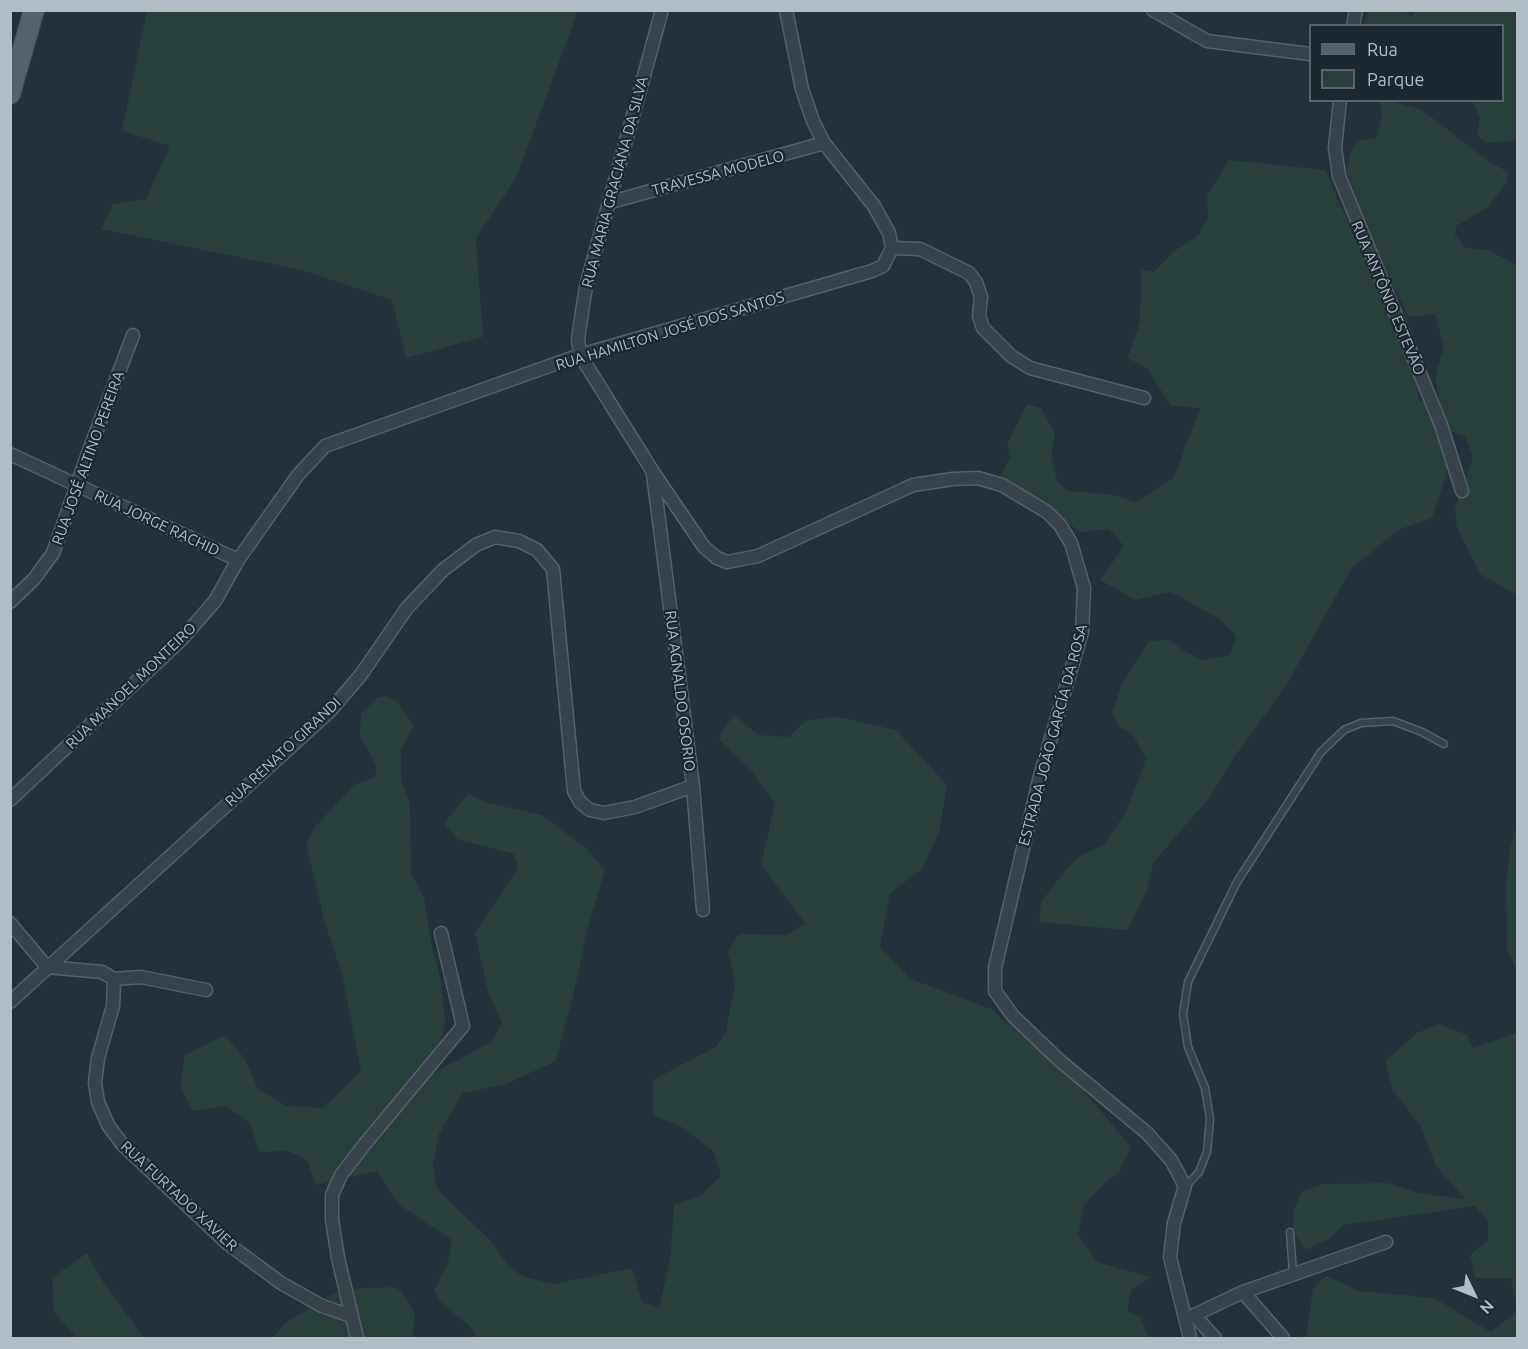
<!DOCTYPE html>
<meta charset="utf-8">
<style>
body{margin:0}
#map{position:relative;width:1528px;height:1349px;overflow:hidden;background:#23313a;font-family:Ubuntu,sans-serif}
canvas{display:block}
.frame{position:absolute;inset:0;border:12px solid #b2bdc6;pointer-events:none}
.legend{position:absolute;left:1309px;top:24px;width:195px;height:78px;box-sizing:border-box;background:#1c272f;border:2px solid #58636b;margin:0;padding:8px 10px;list-style:none;font-size:18px;color:#b2bdc6}
.legend li{display:flex;align-items:center;gap:12px;height:30px}
.legend b{width:30px;border:2px solid #58636b}
.north{position:absolute;left:1444px;top:1265px;width:60px;height:60px;-webkit-text-stroke:4px #1c272f;paint-order:stroke;rotate:133deg;font-size:16px;font-weight:700;line-height:24px;text-align:center;color:#b2bdc6}
.north::after{content:'';display:block;margin:auto;width:21px;height:27px;background:#b2bdc6;clip-path:polygon(50% 0,100% 100%,50% 72%,0 100%)}
</style>
<div id="map">
<canvas width="1528" height="1349"></canvas>
<div class="frame"></div>
<ul class="legend">
<li><b style="height:8px;background:#55626b"></b>Rua</li>
<li><b style="height:16px;background:#283f3c"></b>Parque</li>
</ul>
<div class="north">N</div>
</div>
<script>
const context = document.querySelector('canvas').getContext('2d');
context.lineJoin = 'round';
function paint(path, color) { context.fillStyle = color; context.fill(path, 'evenodd'); }
const shape = rows => new Path2D(rows.map(r => 'M' + r).join(''));
function trace(path, color, width, dash) { context.strokeStyle = color; context.lineWidth = width; context.lineCap = dash ? 'butt' : 'round'; context.setLineDash(dash || []); context.stroke(path); }
function drawText(font, color, halo, rows, align = 'center') {
  context.font = font + ' Ubuntu,sans-serif'; context.lineWidth = 4.5; context.setLineDash([]); context.textBaseline = 'middle'; context.strokeStyle = halo; context.fillStyle = color; for (const [text, x, y, turn = 0] of rows) {
    context.save(); context.translate(x, y); context.rotate((+turn || 0) * Math.PI / 180); context.textAlign = isNaN(turn) ? turn : align; if (halo) context.strokeText(text, 0, 0); context.fillText(text, 0, 0); context.restore();
  }
}
paint(shape([
 [147,11,578,11,516,178,476,238,483,337,406,358,392,300,302,270,101,229,113,204,146,199,170,146,122,131],
 [1368,11,1402,11,1412,16,1415,11,1517,11,1517,140,1485,143,1477,135,1480,118,1472,101,1502,100,1502,26,1366,25,1364,23],
 [1380,101,1391,101,1422,110,1490,162,1508,172,1507,182,1487,208,1456,226,1455,235,1465,248,1488,250,1517,265,1517,595,1480,574,1457,528,1455,507,1473,458,1466,437,1452,432,1448,440,1446,475,1432,518,1398,530,1351,569,1287,684,1235,756,1210,797,1153,863,1147,891,1127,930,1039,922,1041,902,1068,867,1078,857,1104,845,1125,813,1141,774,1146,758,1133,735,1119,726,1112,713,1122,684,1149,641,1169,640,1184,651,1202,660,1230,655,1236,636,1220,619,1171,592,1136,600,1100,580,1124,546,1109,529,1081,532,1000,477,1010,458,1007,444,1027,404,1041,408,1055,433,1051,456,1057,481,1067,491,1108,494,1137,502,1174,477,1200,408,1171,406,1147,368,1128,358,1140,322,1141,269,1154,272,1173,252,1198,236,1208,217,1207,196,1229,160,1325,170,1412,364,1419,401,1440,406,1435,378,1444,346,1435,314,1409,317,1379,258,1346,171,1353,146,1362,140,1376,138,1382,115],
 [386,696,396,701,414,725,401,749,401,779,410,804,411,874,424,897,431,941,441,981,445,1023,432,1074,491,1042,502,1023,488,992,475,933,518,868,514,854,457,839,444,823,468,794,488,803,542,815,586,848,605,870,586,934,576,983,556,1061,506,1084,463,1093,439,1134,433,1165,437,1189,491,1241,508,1265,522,1276,553,1284,632,1268,642,1302,659,1307,670,1261,674,1205,701,1195,721,1176,714,1152,682,1127,653,1115,653,1080,717,1046,726,1031,735,984,728,952,739,934,788,935,805,923,761,865,775,804,751,770,719,740,725,726,735,715,758,735,789,737,805,721,834,716,896,730,947,785,939,832,922,869,890,893,880,947,911,979,991,1009,1079,1085,1131,1147,1119,1172,1106,1182,1084,1205,1078,1235,1097,1262,1150,1277,1131,1290,1127,1311,1141,1317,1148,1338,478,1338,468,1325,441,1302,434,1291,448,1262,452,1240,398,1204,377,1171,316,1185,307,1160,288,1151,259,1152,250,1123,226,1106,193,1111,180,1087,185,1055,225,1035,245,1059,258,1089,286,1106,323,1108,361,1071,342,974,325,923,306,845,314,828,354,785,375,777,377,767,360,736,361,714,377,698],
 [1517,824,1518,970,1517,970,1507,949,1506,884,1510,849],
 [1439,1024,1467,1035,1473,1048,1517,1033,1517,1338,1306,1338,1313,1289,1326,1276,1359,1291,1434,1298,1491,1332,1517,1311,1511,1278,1475,1278,1470,1255,1488,1240,1488,1221,1475,1206,1344,1225,1330,1238,1306,1250,1293,1232,1294,1209,1302,1191,1324,1184,1388,1183,1417,1193,1465,1199,1436,1166,1421,1127,1392,1089,1385,1061,1417,1033],
 [87,1253,103,1282,144,1338,77,1338,54,1312,52,1278],
 [395,1287,402,1292,415,1314,413,1338,272,1338,284,1324,341,1289]
]), '#283f3c');
const lane = shape([
 [1186,1186,1199,1172,1207,1152,1210,1119,1205,1088,1188,1047,1183,1014,1188,982,1237,882,1321,752,1344,730,1361,723,1393,721,1422,732,1444,744],
 [1290,1232,1293,1273]
]);
const street = shape([
 [662,10,586,286,578,339,580,355,653,472,704,547,717,558,727,562,758,556,913,485,953,479,978,478,1002,485,1047,512,1060,525,1071,543,1084,588,1082,632,1040,776,995,968,995,991,1013,1016,1059,1060,1147,1133,1171,1160,1185,1186,1174,1223,1170,1257,1190,1338],
 [1153,10,1207,41,1310,54],
 [1353,26,1356,10],
 [1340,100,1335,148,1339,176,1441,425,1462,491],
 [611,202,824,143],
 [892,248,920,249,969,273,976,282,981,297,979,316,983,328,1011,356,1030,368,1144,398],
 [10,454,238,560],
 [653,474,693,786,703,910],
 [10,602,34,579,53,553,90,448,133,335],
 [10,800,181,640,215,601,238,560,298,475,325,446,580,355,872,271,883,266,892,248,889,233,874,206,824,143,813,121,802,89,786,10],
 [10,923,47,967,102,972,114,979,113,1006,98,1058,95,1083,98,1102,108,1125,122,1144,228,1244,281,1283,322,1306,351,1316],
 [114,979,141,977,206,990],
 [10,1002,329,712,360,676,407,608,443,570,476,545,495,537,519,541,537,550,553,569,574,791,580,802,590,810,604,813,635,807,693,786],
 [1243,1292,1283,1338],
 [1194,1315,1215,1338],
 [1186,1319,1243,1292,1386,1242],
 [357,1338,338,1258,332,1219,332,1195,341,1175,364,1145,463,1026,441,933]
]);
const primary = shape([
 [10,94,34,10]
]);
trace(lane, '#556068', 9);
trace(street, '#556068', 15);
trace(primary, '#434e56', 22);
trace(lane, '#37424b', 6);
trace(street, '#37424b', 12);
trace(primary, '#55626b', 20);
drawText('15px', '#b2bdc6', '#1c272f', [
 ["TRAVESSA MODELO",718,173,-15],
 ["RUA MARIA GRACIANA DA SILVA",615,182,-75],
 ["RUA ANTÔNIO ESTEVÃO",1388,298,67],
 ["RUA HAMILTON JOSÉ DOS SANTOS",670,331,-17],
 ["RUA JOSÉ ALTINO PEREIRA",88,458,-70],
 ["RUA JORGE RACHID",157,523,25],
 ["RUA MANOEL MONTEIRO",131,686,-44],
 ["RUA AGNALDO OSORIO",680,691,83],
 ["ESTRADA JOÃO GARCÍA DA ROSA",1053,735,-75],
 ["RUA RENATO GIRANDI",283,752,-43],
 ["RUA FURTADO XAVIER",179,1196,43]
]);
</script>
